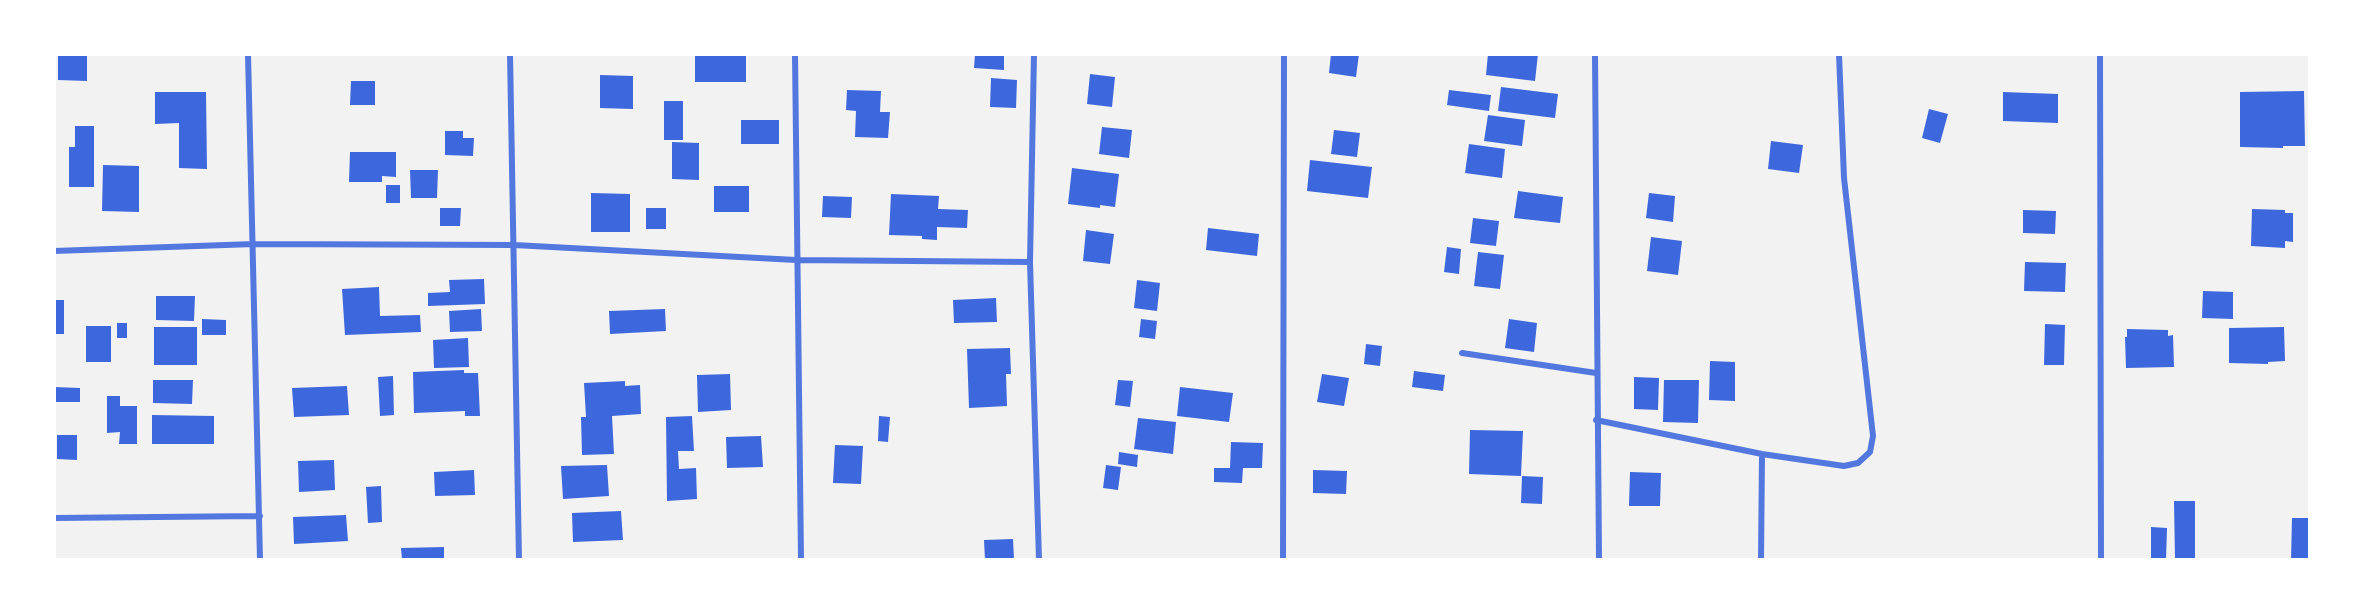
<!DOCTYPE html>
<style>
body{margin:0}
#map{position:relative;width:2364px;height:614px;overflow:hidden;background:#f2f2f2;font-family:"Work Sans",sans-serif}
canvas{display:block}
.frame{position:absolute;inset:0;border:56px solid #fff;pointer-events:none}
</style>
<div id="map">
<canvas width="2364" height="614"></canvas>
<div class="frame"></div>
</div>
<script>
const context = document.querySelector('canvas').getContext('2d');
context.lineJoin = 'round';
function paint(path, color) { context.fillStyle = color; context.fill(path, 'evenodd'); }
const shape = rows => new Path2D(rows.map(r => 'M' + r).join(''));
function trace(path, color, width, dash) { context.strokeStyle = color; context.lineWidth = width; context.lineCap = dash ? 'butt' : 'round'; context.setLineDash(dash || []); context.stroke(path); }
paint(shape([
 [58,54,87,54,87,81,58,80],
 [695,54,746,54,746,82,695,82],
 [975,54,1004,54,1004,70,974,68],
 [1331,54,1359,54,1356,77,1329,73],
 [1488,54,1538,54,1535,81,1486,75],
 [1090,74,1115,77,1112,107,1087,104],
 [600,75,633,76,633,109,600,108],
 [991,78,1017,80,1016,108,990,107],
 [351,81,375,81,375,105,350,105],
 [1501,87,1558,94,1555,118,1498,111],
 [847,90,881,91,880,112,890,112,888,138,855,137,856,111,846,110],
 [1449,90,1491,95,1489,111,1447,105],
 [2304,91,2305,146,2283,146,2283,148,2240,147,2240,92],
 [155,92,206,92,207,169,179,168,179,123,155,124],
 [2003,92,2058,94,2058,123,2003,121],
 [664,101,683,101,683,140,664,140],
 [1929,109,1948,114,1940,143,1922,138],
 [1488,115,1525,120,1522,146,1484,141],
 [741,120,779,120,779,144,741,144],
 [75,126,94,126,94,187,69,187,69,147,75,147],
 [1102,127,1132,130,1129,158,1099,154],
 [1334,130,1360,133,1357,157,1331,154],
 [445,131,463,131,463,138,474,138,473,156,445,155],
 [1771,141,1803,145,1799,173,1768,169],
 [672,142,699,143,699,180,672,179],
 [1469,144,1505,149,1502,178,1465,173],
 [350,152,396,152,396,177,382,176,382,182,349,182],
 [1310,160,1372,167,1368,198,1307,191],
 [103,165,139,166,139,212,102,211],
 [1072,168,1119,174,1115,207,1100,205,1100,208,1068,204],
 [410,170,438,170,437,198,411,198],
 [386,185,400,185,400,203,386,203],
 [714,186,749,186,749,212,714,212],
 [1518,191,1563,197,1560,223,1514,218],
 [591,193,630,194,630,232,591,232],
 [1649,193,1675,196,1673,222,1646,218],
 [891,194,939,196,938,209,968,210,967,228,937,227,937,240,922,239,922,236,889,235],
 [823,196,852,197,851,218,822,217],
 [440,208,461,208,460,226,440,226],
 [646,208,666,208,666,229,646,229],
 [2252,209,2285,210,2285,213,2293,213,2293,242,2285,241,2285,248,2251,246],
 [2023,210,2056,211,2055,234,2023,233],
 [1473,218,1499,221,1496,246,1470,243],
 [1208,228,1259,234,1257,256,1206,250],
 [1086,230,1114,234,1110,264,1083,261],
 [1651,237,1682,241,1678,275,1647,271],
 [1447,247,1461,249,1459,274,1444,272],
 [1478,252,1504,255,1500,289,1474,286],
 [2025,262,2066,263,2065,292,2024,291],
 [484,279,485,304,428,306,428,293,450,292,449,280],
 [1137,280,1160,283,1157,311,1134,308],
 [379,287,380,316,420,315,421,332,345,335,342,289],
 [2203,291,2233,292,2233,319,2202,318],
 [156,296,195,296,194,321,156,320],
 [996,298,997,322,954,323,953,300],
 [54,300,64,300,64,334,54,334],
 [481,309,482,331,450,332,449,311],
 [665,309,666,331,610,334,609,311],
 [202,319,226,320,226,335,202,335],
 [1141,319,1157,321,1155,339,1139,337],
 [1509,319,1537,323,1534,352,1505,348],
 [117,323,127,323,127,338,117,338],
 [2045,324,2065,325,2064,365,2044,365],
 [86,326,111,326,111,362,86,362],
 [154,327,197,327,197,365,154,365],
 [2284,327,2285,361,2268,362,2268,364,2229,363,2229,328],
 [2127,329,2168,330,2168,336,2173,335,2174,367,2126,368,2125,337,2127,337],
 [468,338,469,367,434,368,433,340],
 [1366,344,1382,346,1380,366,1364,364],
 [1010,348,1011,374,1006,374,1007,406,969,408,967,349],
 [1710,361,1735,362,1735,401,1709,400],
 [464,370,464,373,478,373,480,416,465,416,465,411,414,413,413,372],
 [1414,371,1445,375,1443,391,1412,387],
 [730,374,731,410,698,412,697,375],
 [1322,374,1349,378,1344,406,1317,402],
 [393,376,394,415,380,416,378,377],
 [1634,377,1659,378,1658,410,1634,409],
 [153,380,193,380,192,404,153,403],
 [1118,380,1133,381,1130,407,1115,405],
 [1664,380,1699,380,1698,423,1663,422],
 [625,381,625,386,640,385,641,414,612,416,614,454,582,455,581,417,586,417,584,383],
 [347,386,349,415,294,417,292,388],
 [54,387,80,388,80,402,54,402],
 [1180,387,1233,393,1229,422,1177,416],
 [107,396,120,396,120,406,137,406,137,444,119,444,120,432,107,433],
 [152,415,214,416,214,444,152,444],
 [692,416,694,451,678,451,679,469,696,468,697,499,667,501,666,417],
 [879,416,890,417,888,442,878,441],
 [1138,418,1176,422,1173,454,1134,449],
 [1470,430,1523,431,1521,476,1469,474],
 [57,435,77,435,77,460,57,459],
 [761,436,763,467,727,468,726,437],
 [1231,442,1263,443,1262,468,1243,468,1242,483,1214,482,1214,468,1230,468],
 [835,445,863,446,861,484,833,483],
 [1119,452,1138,455,1137,467,1118,464],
 [334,460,335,490,299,492,298,461],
 [607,465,609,496,563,499,561,466],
 [1106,465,1121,467,1118,490,1103,488],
 [474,470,475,495,435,496,434,472],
 [1313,470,1347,471,1346,494,1313,493],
 [1630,472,1661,473,1660,506,1629,506],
 [1522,476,1543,477,1542,504,1521,503],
 [381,486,382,522,368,523,366,487],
 [2174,501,2195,501,2195,560,2175,560],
 [621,511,623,540,573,542,572,513],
 [346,515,348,541,294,544,293,517],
 [2292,518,2310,518,2310,560,2291,560],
 [2151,527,2167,528,2166,560,2151,560],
 [1013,539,1014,560,985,560,984,540],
 [444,547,444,560,402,560,401,548]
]), '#3d67dc');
trace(shape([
 [248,54,260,560],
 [510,54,519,560],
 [795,54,801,560],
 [1034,54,1030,262,1039,560],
 [1595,54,1599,560],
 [2100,54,2101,560],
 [54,251,254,244,514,245,796,260,1030,262],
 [1462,353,1596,373],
 [1596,420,1762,454,1844,466,1858,463,1870,452,1873,436,1844,178,1839,54],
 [54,518,260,516],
 [1283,560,1284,54],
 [1761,560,1762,454]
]), '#5277de', 6);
</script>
